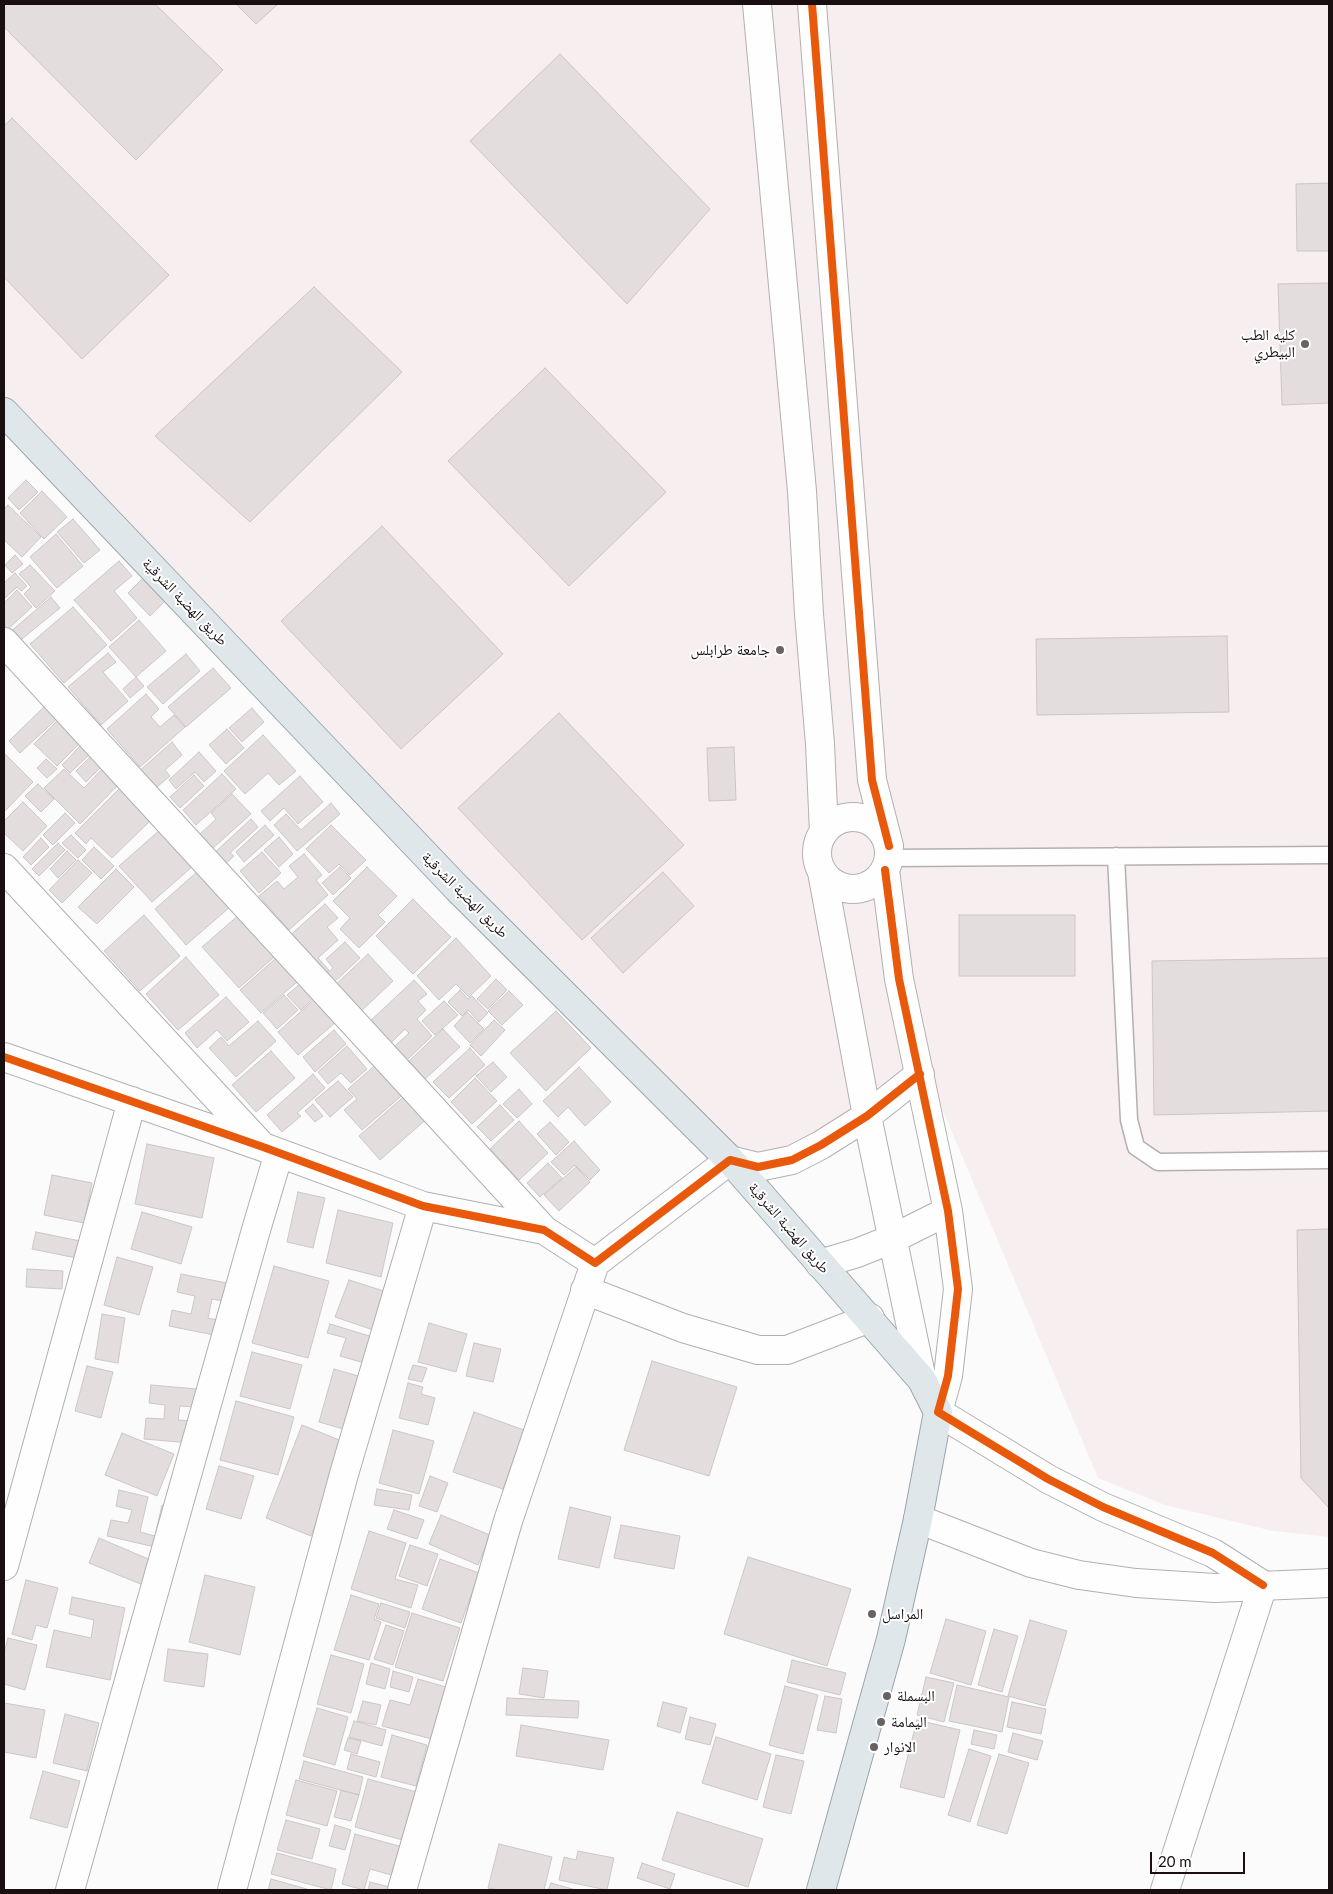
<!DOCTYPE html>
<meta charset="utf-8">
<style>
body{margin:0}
#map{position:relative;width:1333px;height:1894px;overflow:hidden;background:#fbfbfb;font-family:Lato,sans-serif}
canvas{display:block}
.frame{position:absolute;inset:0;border:5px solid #190f11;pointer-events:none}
.scale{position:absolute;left:1150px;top:1852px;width:95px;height:22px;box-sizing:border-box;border:2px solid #190f11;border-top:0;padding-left:6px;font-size:15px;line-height:18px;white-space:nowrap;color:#190f11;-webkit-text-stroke:4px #fff;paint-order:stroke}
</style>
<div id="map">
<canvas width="1333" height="1894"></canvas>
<div class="frame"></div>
<div class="scale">20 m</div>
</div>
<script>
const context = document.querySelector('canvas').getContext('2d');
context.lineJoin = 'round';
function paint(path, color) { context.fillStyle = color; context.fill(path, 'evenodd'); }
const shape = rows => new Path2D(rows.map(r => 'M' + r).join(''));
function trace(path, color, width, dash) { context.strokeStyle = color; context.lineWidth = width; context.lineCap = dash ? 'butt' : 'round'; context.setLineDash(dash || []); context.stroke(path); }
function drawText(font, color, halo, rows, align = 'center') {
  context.font = font + ' Lato,"Noto Naskh Arabic",sans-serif'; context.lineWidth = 4; context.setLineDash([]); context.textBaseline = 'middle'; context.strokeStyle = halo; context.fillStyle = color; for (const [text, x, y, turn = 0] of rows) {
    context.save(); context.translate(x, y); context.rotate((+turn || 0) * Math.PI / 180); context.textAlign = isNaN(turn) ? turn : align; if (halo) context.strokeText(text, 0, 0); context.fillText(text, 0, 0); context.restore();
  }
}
paint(shape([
 [4,4,1329,4,1329,1537,1273,1531,1165,1505,1098,1478,914,1042,920,1074,821,1145,730,1160,4,412]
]), '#f7eef0');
const building = shape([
 [4,4,155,4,223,70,136,160,4,27,4,4],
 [236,4,278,4,256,24,236,4],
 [560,54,710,209,627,304,470,141,560,54],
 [12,118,169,275,82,359,4,277,4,126,12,118],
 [1329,183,1329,251,1297,251,1296,184,1329,183],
 [1329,283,1329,403,1282,405,1278,284,1329,283],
 [314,287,402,372,250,522,155,436,314,287],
 [545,368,666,492,569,586,448,461,545,368],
 [26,480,38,492,19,510,8,498,26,480],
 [42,491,67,517,44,539,20,513,42,491],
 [8,505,41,537,22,557,4,540,4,509,8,505],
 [73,519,100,550,84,563,57,532,73,519],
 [382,526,503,654,401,749,281,621,382,526],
 [56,534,83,566,57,588,30,557,56,534],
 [15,555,23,564,12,573,5,565,15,555],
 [119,561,132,576,114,591,137,618,111,641,74,600,119,561],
 [30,565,55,591,36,608,24,594,31,587,19,574,30,565],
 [15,573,27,586,21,591,17,587,4,599,4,583,15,573],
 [148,573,170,596,150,616,128,593,148,573],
 [17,590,32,607,5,632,4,603,17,590],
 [51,597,60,608,17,643,9,633,51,597],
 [73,607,107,645,64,683,30,644,73,607],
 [139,620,166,651,136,677,109,647,139,620],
 [1227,636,1229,712,1037,715,1036,639,1227,636],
 [108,653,116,662,103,672,128,701,101,725,68,687,108,653],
 [186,654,200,671,163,704,147,687,186,654],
 [213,668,231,688,186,727,168,707,213,668],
 [136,677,144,686,130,698,123,689,136,677],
 [146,694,159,709,151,717,160,727,174,715,185,727,140,767,107,729,146,694],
 [51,700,63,713,20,753,9,741,51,700],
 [252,708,264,722,242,742,229,728,252,708],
 [559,713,684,845,582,940,458,808,559,713],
 [60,718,83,740,57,766,34,744,60,718],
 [227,729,244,748,226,764,209,745,227,729],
 [263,735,296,771,279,785,268,773,245,794,224,771,263,735],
 [172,742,182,755,165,770,170,776,151,792,136,774,172,742],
 [83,743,92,752,70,773,62,765,83,743],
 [734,747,736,800,709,801,707,748,734,747],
 [97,750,108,760,86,782,76,771,97,750],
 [199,752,216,771,204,782,195,772,176,789,169,780,199,752],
 [4,753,33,782,4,812,4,753],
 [46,759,57,769,47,778,37,768,46,759],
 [106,765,122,781,80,824,44,788,64,769,84,788,106,765],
 [222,774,236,789,196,825,183,810,222,774],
 [194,775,204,786,180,808,170,797,194,775],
 [300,776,323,802,298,824,284,808,270,821,261,811,300,776],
 [38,784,54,799,41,812,25,796,38,784],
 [119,789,151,820,112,858,91,838,86,844,75,833,119,789],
 [232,794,251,814,212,849,199,835,216,819,211,813,232,794],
 [23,802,47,826,23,851,4,833,4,821,23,802],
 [331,803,340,814,297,851,274,825,286,814,301,830,331,803],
 [65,813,75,823,53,845,43,835,65,813],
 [251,819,258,827,230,853,234,856,223,866,212,855,251,819],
 [265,825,274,835,244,862,236,852,265,825],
 [331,825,366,860,350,875,339,864,329,873,306,849,331,825],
 [161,829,193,866,152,902,119,866,161,829],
 [71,835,86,850,78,858,62,843,71,835],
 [279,837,293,854,279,867,264,850,279,837],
 [41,838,49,847,31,865,23,857,41,838],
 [58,843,65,850,39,876,32,869,58,843],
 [94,847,114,866,101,879,82,860,94,847],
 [67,851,76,860,58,878,50,869,67,851],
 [262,852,281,873,259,893,240,871,262,852],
 [304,854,322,875,316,880,328,895,289,930,259,896,277,881,284,889,298,877,289,866,304,854],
 [78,860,92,873,62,903,49,890,78,860],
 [340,867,351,878,333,895,322,883,340,867],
 [367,867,397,896,378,915,385,922,359,948,340,929,350,918,333,901,367,867],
 [116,869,134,887,97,924,78,907,116,869],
 [198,871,230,907,186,945,155,909,198,871],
 [663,872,694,906,623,973,591,938,663,872],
 [413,899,451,937,413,974,376,936,413,899],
 [325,904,338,918,327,927,338,940,318,958,329,970,322,976,287,938,325,904],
 [240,914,282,950,239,988,202,947,240,914],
 [144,915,180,956,140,991,104,951,144,915],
 [959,915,1075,915,1075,976,959,976,959,915],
 [456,938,491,976,469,997,456,984,439,1000,417,976,456,938],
 [345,942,360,958,331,985,323,977,333,968,326,959,345,942],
 [284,951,305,975,261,1013,240,990,284,951],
 [368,954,393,981,357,1015,332,988,368,954],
 [186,957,219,995,178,1030,146,994,186,957],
 [1329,958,1329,1111,1154,1115,1152,961,1329,958],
 [307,978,320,992,301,1010,287,995,307,978],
 [496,979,507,990,488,1009,477,999,496,979],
 [414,980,427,994,418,1001,426,1010,417,1019,432,1036,407,1060,395,1046,409,1033,405,1029,389,1045,368,1023,414,980],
 [460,990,468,999,472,996,488,1013,479,1022,468,1010,462,1016,448,1002,460,990],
 [509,991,523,1005,502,1025,488,1011,509,991],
 [284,995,298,1010,277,1029,263,1013,284,995],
 [226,997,249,1022,227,1041,217,1030,197,1048,185,1033,226,997],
 [316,998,337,1021,298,1055,278,1032,316,998],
 [444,1001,458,1015,435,1035,422,1021,444,1001],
 [556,1011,591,1048,546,1091,510,1053,556,1011],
 [467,1012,484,1029,470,1043,454,1026,467,1012],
 [494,1020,505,1030,481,1056,470,1045,494,1020],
 [258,1021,276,1041,236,1077,209,1048,221,1037,229,1046,258,1021],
 [443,1029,460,1047,425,1079,409,1061,443,1029],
 [334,1030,346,1044,315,1072,303,1057,334,1030],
 [347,1046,367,1069,351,1083,341,1073,328,1084,318,1072,347,1046],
 [470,1048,485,1065,449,1098,433,1082,470,1048],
 [271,1051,295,1078,256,1112,232,1085,271,1051],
 [380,1061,407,1091,362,1130,344,1110,357,1099,348,1089,380,1061],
 [493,1062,507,1077,491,1092,476,1076,493,1062],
 [579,1067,611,1102,585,1126,568,1107,558,1117,543,1101,579,1067],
 [313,1074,325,1088,297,1113,301,1116,282,1132,267,1115,313,1074],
 [475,1078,497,1101,472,1124,451,1102,475,1078],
 [338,1081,353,1097,330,1117,315,1100,338,1081],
 [519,1089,532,1104,517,1118,503,1104,519,1089],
 [409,1092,430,1116,380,1160,359,1136,409,1092],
 [313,1104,323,1116,315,1122,305,1111,313,1104],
 [500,1105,514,1120,491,1141,477,1127,500,1105],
 [519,1121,548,1153,519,1180,490,1149,519,1121],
 [550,1122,569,1142,556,1155,537,1134,550,1122],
 [574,1141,600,1170,590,1180,575,1165,564,1175,551,1162,574,1141],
 [147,1144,214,1158,202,1218,135,1204,147,1144],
 [548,1163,562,1178,540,1197,527,1183,548,1163],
 [576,1167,590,1182,559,1211,544,1195,576,1167],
 [52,1175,92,1183,84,1223,44,1215,52,1175],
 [298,1192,325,1198,313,1248,287,1242,298,1192],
 [338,1210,393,1223,381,1277,326,1263,338,1210],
 [142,1212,192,1227,181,1264,131,1249,142,1212],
 [1329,1229,1329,1508,1301,1478,1297,1230,1329,1229],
 [36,1232,90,1243,86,1260,32,1249,36,1232],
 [117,1257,153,1267,139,1315,104,1305,117,1257],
 [274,1266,329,1281,308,1358,252,1343,274,1266],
 [27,1269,63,1271,62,1289,26,1287,27,1269],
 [181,1274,232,1284,228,1302,212,1299,208,1318,222,1321,219,1336,169,1326,172,1310,191,1314,195,1296,177,1292,181,1274],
 [349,1280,393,1294,382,1333,335,1317,349,1280],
 [102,1314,125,1318,118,1363,95,1359,102,1314],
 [429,1323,467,1334,456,1372,418,1362,429,1323],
 [330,1324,376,1338,368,1364,340,1356,346,1338,327,1333,330,1324],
 [474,1343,501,1349,493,1382,466,1376,474,1343],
 [252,1352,302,1365,290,1409,240,1396,252,1352],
 [652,1361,737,1387,709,1476,624,1450,652,1361],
 [413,1365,427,1368,422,1382,408,1379,413,1365],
 [87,1366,113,1372,101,1418,75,1411,87,1366],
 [334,1369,369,1379,354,1432,319,1422,334,1369],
 [408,1383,423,1387,421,1394,435,1398,428,1425,399,1418,408,1383],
 [151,1385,197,1389,196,1407,180,1406,178,1420,193,1421,191,1443,144,1439,146,1418,164,1419,165,1405,149,1403,151,1385],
 [236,1401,294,1417,278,1475,220,1460,236,1401],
 [474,1412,524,1430,503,1489,453,1472,474,1412],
 [302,1425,347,1443,311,1536,266,1518,302,1425],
 [393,1430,434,1441,419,1494,379,1483,393,1430],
 [122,1433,174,1454,157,1496,105,1475,122,1433],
 [219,1466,254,1476,241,1519,206,1509,219,1466],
 [430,1476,448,1483,437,1512,419,1506,430,1476],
 [377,1489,412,1495,409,1510,374,1505,377,1489],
 [119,1490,148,1497,140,1532,155,1536,162,1505,173,1508,164,1549,107,1536,111,1520,128,1523,132,1510,116,1506,119,1490],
 [570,1507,611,1517,599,1568,558,1559,570,1507],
 [394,1510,424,1520,417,1539,387,1529,394,1510],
 [441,1515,490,1535,478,1565,429,1544,441,1515],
 [621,1525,680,1536,674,1569,614,1558,621,1525],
 [369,1531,406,1543,395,1579,418,1585,411,1608,351,1589,369,1531],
 [99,1538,153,1561,143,1585,89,1563,99,1538],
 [410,1545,438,1554,427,1586,399,1576,410,1545],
 [748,1557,851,1589,827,1666,724,1634,748,1557],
 [440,1559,479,1573,461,1623,422,1609,440,1559],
 [205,1575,255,1587,240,1655,189,1642,205,1575],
 [26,1580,58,1588,47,1628,36,1625,32,1640,12,1634,26,1580],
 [351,1595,379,1604,374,1619,381,1622,369,1660,334,1650,351,1595],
 [72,1597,125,1608,110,1680,46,1667,54,1630,91,1638,94,1620,69,1614,72,1597],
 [381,1603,410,1612,405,1628,376,1618,381,1603],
 [412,1613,460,1628,443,1681,395,1667,412,1613],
 [946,1619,986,1631,971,1685,930,1673,946,1619],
 [1030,1620,1067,1631,1045,1706,1008,1696,1030,1620],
 [386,1625,404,1631,393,1665,374,1659,386,1625],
 [994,1629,1018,1636,1002,1692,978,1685,994,1629],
 [8,1638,37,1645,25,1690,4,1684,4,1653,8,1638],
 [168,1649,208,1654,204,1687,164,1681,168,1649],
 [331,1655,364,1664,351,1713,317,1704,331,1655],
 [792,1660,846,1673,840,1695,787,1682,792,1660],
 [371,1663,390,1669,385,1689,366,1684,371,1663],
 [523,1668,548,1671,544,1698,519,1694,523,1668],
 [393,1671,413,1677,409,1692,390,1687,393,1671],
 [926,1677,954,1683,944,1722,917,1715,926,1677],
 [418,1679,446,1687,432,1739,382,1726,390,1700,410,1705,418,1679],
 [957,1685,1009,1697,1002,1732,949,1721,957,1685],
 [785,1686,818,1695,803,1754,769,1745,785,1686],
 [825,1696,842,1699,836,1733,817,1730,825,1696],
 [507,1698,579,1701,578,1718,506,1715,507,1698],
 [363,1701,381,1705,376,1725,357,1721,363,1701],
 [663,1702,687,1708,680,1733,657,1726,663,1702],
 [1012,1702,1046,1709,1041,1734,1007,1727,1012,1702],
 [4,1703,45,1710,36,1758,4,1752,4,1703],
 [317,1708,348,1717,335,1765,303,1756,317,1708],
 [65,1714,99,1723,87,1771,53,1763,65,1714],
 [690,1717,716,1724,710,1745,685,1739,690,1717],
 [917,1720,960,1730,944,1798,900,1787,917,1720],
 [354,1721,386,1730,382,1746,349,1737,354,1721],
 [521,1725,609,1740,603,1770,516,1756,521,1725],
 [974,1730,997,1735,994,1749,971,1744,974,1730],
 [1013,1733,1043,1741,1037,1760,1008,1752,1013,1733],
 [392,1735,427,1745,416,1786,381,1777,392,1735],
 [716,1737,771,1754,757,1800,702,1783,716,1737],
 [348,1738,361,1741,357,1754,344,1750,348,1738],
 [969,1749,991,1756,970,1822,948,1815,969,1749],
 [351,1754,380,1762,376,1777,347,1769,351,1754],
 [999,1754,1029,1763,1007,1834,977,1825,999,1754],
 [776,1755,804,1761,791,1814,763,1807,776,1755],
 [304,1761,363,1777,359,1795,299,1779,304,1761],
 [43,1771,80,1781,67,1828,30,1818,43,1771],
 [368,1779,424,1794,410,1842,355,1827,368,1779],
 [296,1780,337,1791,327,1826,286,1815,296,1780],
 [341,1790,359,1795,351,1821,334,1817,341,1790],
 [677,1812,763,1839,748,1887,662,1860,677,1812],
 [286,1820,320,1829,312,1859,277,1850,286,1820],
 [335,1825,351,1830,345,1850,329,1846,335,1825],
 [355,1834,410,1849,402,1878,370,1869,364,1890,342,1884,355,1834],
 [499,1844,552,1857,544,1890,498,1890,488,1888,499,1844],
 [578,1851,614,1858,607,1890,559,1880,564,1857,576,1860,578,1851],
 [277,1853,336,1869,331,1890,271,1874,277,1853],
 [642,1863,675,1874,670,1889,637,1878,642,1863],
 [271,1879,307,1889,307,1890,268,1890,271,1879],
 [370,1882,397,1889,397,1890,368,1890,370,1882],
 [551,1883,576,1890,548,1890,551,1883]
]);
paint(building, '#e3ddde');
trace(building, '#ccc6c8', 1);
const service = shape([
 [1116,856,1129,1120,1136,1147,1158,1162,1329,1160],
 [889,858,1329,855]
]);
const minor = shape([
 [757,4,802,491,809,614,820,744,824,832],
 [812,4,872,780,889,846],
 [4,642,544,1230],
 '817 853a36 36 0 1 1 72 0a36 36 0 1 1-72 0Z',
 [4,868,259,1143],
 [885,870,899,979,948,1211,958,1289,948,1376,938,1412,1048,1479,1103,1507,1213,1553,1263,1585],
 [822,872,867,1116,922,1380],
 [4,1057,263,1147,423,1206,544,1230,595,1263,730,1160,758,1167,792,1160,821,1145,867,1116,920,1074],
 [820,1264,857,1253,892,1239,948,1211],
 [585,1290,683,1328,758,1350,787,1350,870,1318],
 [918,1519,1031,1563,1079,1575,1136,1583,1215,1588,1329,1583],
 [4,1566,132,1101],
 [70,1890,256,1230,279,1153],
 [232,1890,344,1474,423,1206],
 [402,1890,508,1521,595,1263],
 [1165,1890,1263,1585]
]);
const primary = shape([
 [4,412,457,888,730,1160,922,1380,938,1412,918,1519,891,1639,821,1890]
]);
trace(service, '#b4afb0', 19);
trace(minor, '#b4afb0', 30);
trace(primary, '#9aa6ac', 30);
trace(service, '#fefefe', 16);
trace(minor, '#fefefe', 28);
trace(primary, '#dfe7ea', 28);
trace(shape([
 [812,4,872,780,889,846],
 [885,870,899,979,948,1211,958,1289,948,1376,938,1412,1048,1479,1103,1507,1213,1553,1263,1585],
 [4,1057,263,1147,423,1206,544,1230,595,1263,730,1160,758,1167,792,1160,821,1145,867,1116,920,1074]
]), '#e8590c', 8);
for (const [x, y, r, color] of [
 [1305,344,5,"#686263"],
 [780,650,5,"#686263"],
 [872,1614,5,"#686263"],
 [887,1696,5,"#686263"],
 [881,1722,5,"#686263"],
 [874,1747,5,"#686263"]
]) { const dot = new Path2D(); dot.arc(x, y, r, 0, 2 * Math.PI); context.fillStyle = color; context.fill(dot); trace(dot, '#fff', 2); }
drawText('15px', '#190f11', '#fff', [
 ["كليه الطب",1295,335,"right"],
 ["البيطري",1295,352,"right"],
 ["جامعة طرابلس",770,650,"right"],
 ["المراسل",882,1614],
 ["البسملة",897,1696],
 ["اليمامة",891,1722],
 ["الانوار",884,1747]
], 'left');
drawText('15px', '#190f11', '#fff', [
 ["طريق الهضبة الشرقية",185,602,46],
 ["طريق الهضبة الشرقية",465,895,45],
 ["طريق الهضبة الشرقية",789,1228,49]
]);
</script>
